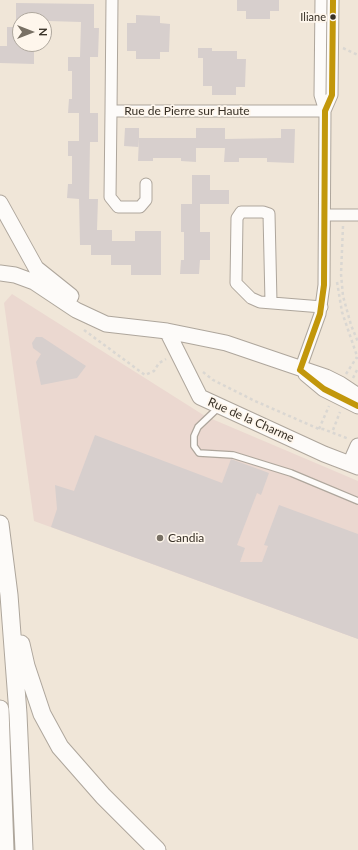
<!DOCTYPE html>
<style>
body{margin:0}
#map{position:relative;width:358px;height:850px;overflow:hidden;background:#f0e6d8;font-family:Lato,sans-serif}
canvas{display:block}
.north{position:absolute;left:12px;top:12px;width:40px;height:40px;box-sizing:border-box;background:#fef6ec;border:1px solid #aea79d;border-radius:50%;rotate:90deg;font-size:11px;font-weight:700;line-height:16px;text-align:center;color:#373026}
.north::after{content:'';display:block;margin:auto;width:14px;height:18px;background:#787064;clip-path:polygon(50% 0,100% 100%,50% 72%,0 100%)}
</style>
<div id="map">
<canvas width="358" height="850"></canvas>
<div class="north">N</div>
</div>
<script>
const context = document.querySelector('canvas').getContext('2d');
context.lineJoin = 'round';
function paint(path, color) { context.fillStyle = color; context.fill(path, 'evenodd'); }
const shape = rows => new Path2D(rows.map(r => 'M' + r).join(''));
function trace(path, color, width, dash) { context.strokeStyle = color; context.lineWidth = width; context.lineCap = dash ? 'butt' : 'round'; context.setLineDash(dash || []); context.stroke(path); }
function drawText(font, color, halo, rows, align = 'center') {
  context.font = font + ' Lato,sans-serif'; context.lineWidth = 3.5; context.setLineDash([]); context.textBaseline = 'middle'; context.strokeStyle = halo; context.fillStyle = color; for (const [text, x, y, turn = 0] of rows) {
    context.save(); context.translate(x, y); context.rotate((+turn || 0) * Math.PI / 180); context.textAlign = isNaN(turn) ? turn : align; if (halo) context.strokeText(text, 0, 0); context.fillText(text, 0, 0); context.restore();
  }
}
paint(shape([
 [12,294,205,416,358,481,358,639,34,521,4,303]
]), '#ebd8d0');
paint(shape([
 [237,0,279,0,279,11,270,11,270,19,246,19,246,11,237,11],
 [16,3,94,4,94,28,99,28,98,57,90,57,90,113,98,113,98,142,90,142,89,199,98,199,97,230,112,230,112,241,135,241,135,231,161,231,161,275,131,275,131,265,111,265,111,255,91,255,91,245,80,245,79,199,67,198,68,184,72,184,72,156,68,156,68,141,79,141,79,113,68,113,69,99,72,99,72,71,68,71,68,57,80,57,81,22,16,20],
 [136,15,160,16,160,23,170,24,169,52,160,52,160,59,136,59,136,51,127,51,127,23,136,23],
 [7,27,20,27,20,46,34,46,34,64,0,63,0,46,7,46],
 [198,48,212,48,212,51,237,51,237,59,246,59,245,87,236,87,236,95,212,95,212,86,203,86,203,58,198,58],
 [125,128,139,128,139,147,124,146],
 [196,128,225,128,225,148,225,139,281,138,281,129,295,129,294,163,267,162,267,158,239,158,239,162,224,162,225,148,196,148,196,162,181,161,181,158,153,158,153,161,138,161,139,138,196,138,196,142],
 [192,175,210,175,210,190,229,190,229,204,200,204,200,232,210,232,210,260,200,260,199,274,180,274,181,260,184,260,184,232,181,232,181,204,192,204],
 [36,337,42,337,86,366,77,378,41,385,36,362,41,354,33,348,32,343],
 [95,435,222,483,231,459,269,473,261,495,257,493,237,545,245,548,240,562,262,562,268,546,264,545,279,505,358,534,358,639,51,527,57,509,55,485,74,491]
]), '#d7cfcd');
const lane = shape([
 [218,408,198,427,194,436,194,446,199,453,233,455,291,473,358,501]
]);
const street = shape([
 [112,0,111,111,325,111],
 [111,111,110,197,118,207,140,207,146,200,146,184],
 [325,111,332,95,333,0],
 [325,215,358,215],
 [271,302,269,214,263,212,241,212,237,218,236,283,251,298,260,302,322,307],
 [300,370,320,314,324,285,325,111,320,95,321,0]
]);
const secondary = shape([
 [0,203,36,268,71,296],
 [0,273,15,275,34,282,76,310,106,324,167,331,226,343,326,377,340,384,358,396],
 [167,331,200,397,324,454,358,467],
 [306,374,324,389,358,406],
 [350,464,358,446]
]);
const primary = shape([
 [0,524,9,595,18,714,24,850],
 [21,644,26,666,42,714,60,747,103,796,157,850],
 [0,709,5,850]
]);
trace(lane, '#aea69c', 8);
trace(street, '#aea69c', 13);
trace(secondary, '#aea69c', 17);
trace(primary, '#aea69c', 19);
trace(shape([
 [343,48,358,55],
 [343,226,341,274,343,296,351,325,358,342],
 [337,282,342,312,358,359],
 [84,330,145,375,154,371,159,363,166,359],
 [203,372,213,380,255,401,319,429,323,429,349,439],
 [346,374,357,357],
 [353,378,358,368],
 [319,429,329,406],
 [333,430,340,412]
]), '#dad7d2', 2.5, [3, 3]);
trace(lane, '#fdfbf9', 5.5);
trace(street, '#fdfbf9', 11);
trace(secondary, '#fdfbf9', 15);
trace(primary, '#fdfbf9', 17);
trace(shape([
 [300,370,320,314,324,285,325,111,332,95,333,0],
 [300,370,324,389,358,406]
]), '#c2970b', 6);
for (const [x, y, r, color] of [
 [333,17,3.5,"#373026"],
 [160,538,4,"#787064"]
]) { const dot = new Path2D(); dot.arc(x, y, r, 0, 2 * Math.PI); context.fillStyle = color; context.fill(dot); trace(dot, '#fef6ec', 1.5); }
drawText('11px', '#373026', '#fef6ec', [
 ["Iliane",326,17]
], 'right');
drawText('12px', '#373026', '#fef6ec', [
 ["Rue de Pierre sur Haute",187,111],
 ["Rue de la Charme",251,420,24]
]);
drawText('12px', '#373026', '#fef6ec', [
 ["Candia",168,538]
], 'left');
</script>
